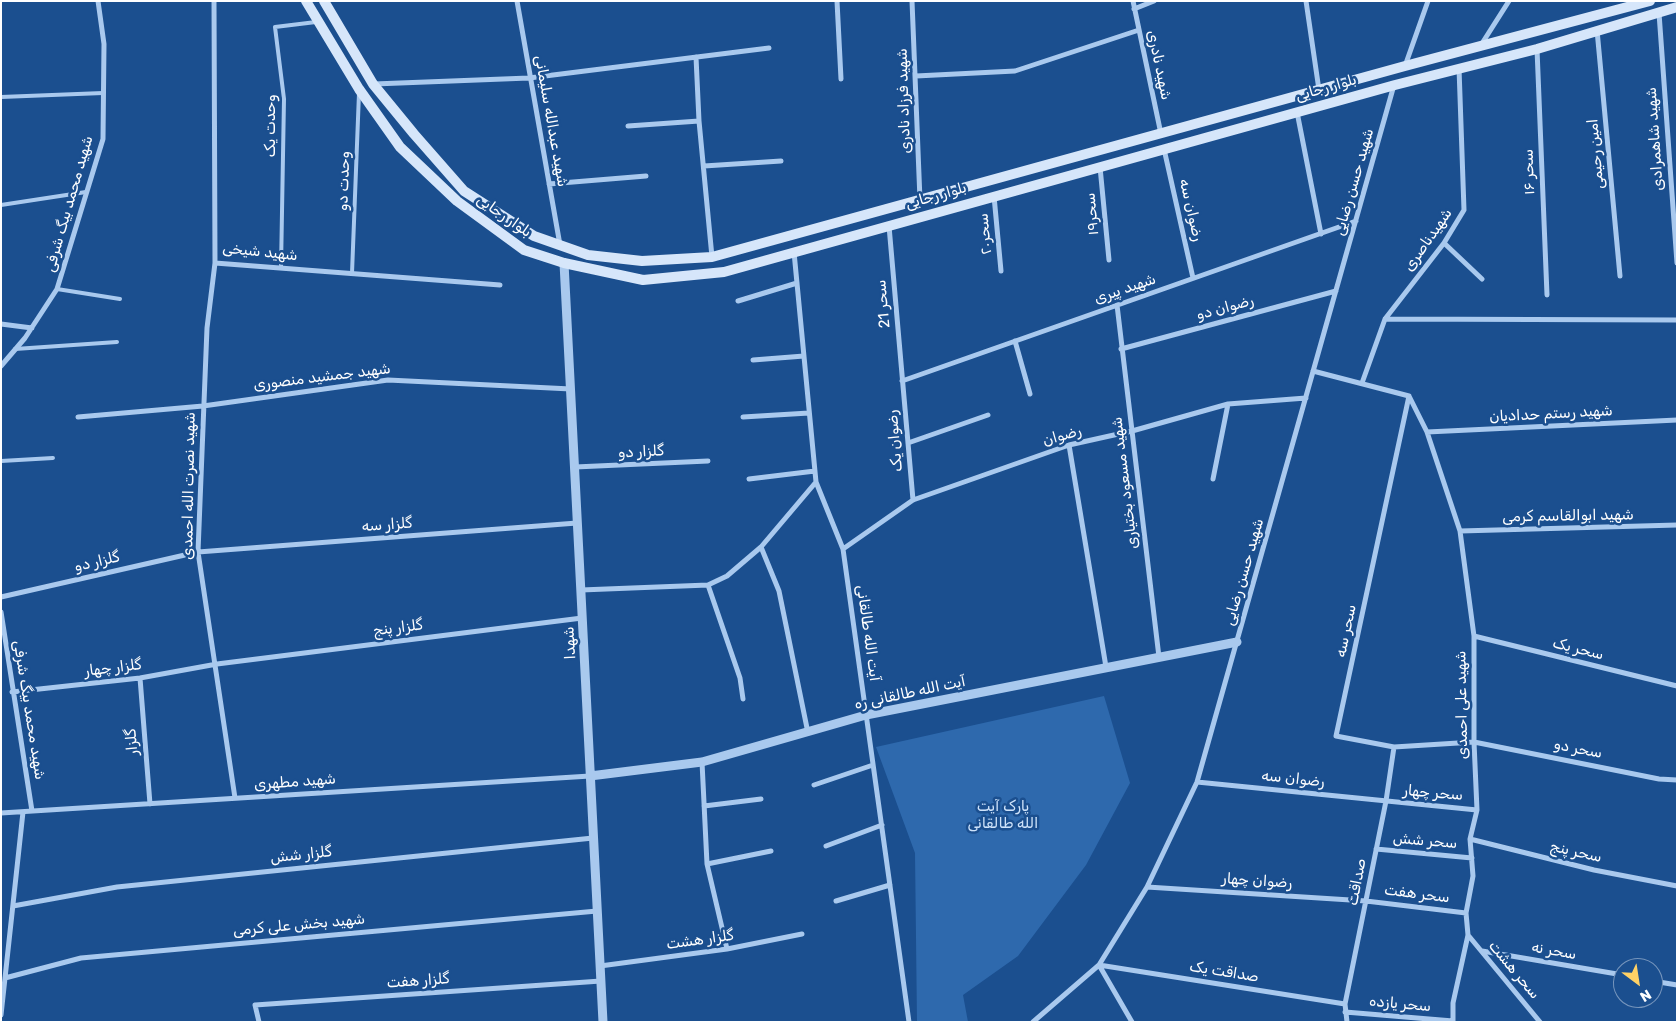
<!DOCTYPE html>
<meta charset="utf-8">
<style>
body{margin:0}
#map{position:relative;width:1678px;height:1023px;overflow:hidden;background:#1b4f8f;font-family:Rubik,sans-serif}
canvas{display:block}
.frame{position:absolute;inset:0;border:2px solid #fff;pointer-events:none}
.north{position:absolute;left:1613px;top:958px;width:50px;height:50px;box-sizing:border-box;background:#1b4f8f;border:1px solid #7695bc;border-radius:50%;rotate:149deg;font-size:14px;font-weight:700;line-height:20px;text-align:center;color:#fff}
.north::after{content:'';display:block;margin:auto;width:18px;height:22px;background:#ffd166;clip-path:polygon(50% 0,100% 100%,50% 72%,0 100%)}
</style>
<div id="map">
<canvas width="1678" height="1023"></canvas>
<div class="frame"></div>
<div class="north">N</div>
</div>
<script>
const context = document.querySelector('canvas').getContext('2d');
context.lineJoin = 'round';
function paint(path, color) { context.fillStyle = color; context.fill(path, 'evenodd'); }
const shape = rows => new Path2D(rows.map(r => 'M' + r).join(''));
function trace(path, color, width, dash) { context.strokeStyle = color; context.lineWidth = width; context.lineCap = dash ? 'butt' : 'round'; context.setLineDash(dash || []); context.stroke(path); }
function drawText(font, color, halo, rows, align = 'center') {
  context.font = font + ' Rubik,"Noto Naskh Arabic",sans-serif'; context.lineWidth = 5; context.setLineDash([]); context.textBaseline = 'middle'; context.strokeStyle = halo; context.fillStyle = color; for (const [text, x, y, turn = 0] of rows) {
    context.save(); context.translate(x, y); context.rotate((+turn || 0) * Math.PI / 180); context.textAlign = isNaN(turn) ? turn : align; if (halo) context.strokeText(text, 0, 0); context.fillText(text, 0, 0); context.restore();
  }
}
paint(shape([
 [1104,696,1130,783,1086,865,1018,956,963,995,968,1022,917,1022,915,853,876,747]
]), '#2e69ad');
trace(shape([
 [1,97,103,93],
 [1,205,86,192],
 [281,268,284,99,275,27,316,22],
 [352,273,359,93],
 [57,289,120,299],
 [15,349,117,342],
 [1,461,53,458]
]), '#a9c9ee', 4);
trace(shape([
 [214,1,215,263,207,328,198,552,235,798],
 [517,1,560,245],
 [837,1,841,79],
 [912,1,920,200],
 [1133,1,1161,134],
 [1306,1,1319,90],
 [1134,9,1154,1],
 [1659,13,1677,263],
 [1597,30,1620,276],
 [1481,45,1509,1],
 [1537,49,1547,295],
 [696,57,699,121,712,257],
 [1405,66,1428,1],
 [916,76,1015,71,1139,30],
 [374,84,529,78,769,48],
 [1297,112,1321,234],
 [628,126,699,121],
 [1164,149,1193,278],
 [704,166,781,161],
 [1100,167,1109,260],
 [549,184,646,176],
 [994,196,1001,271],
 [889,226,913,500],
 [1444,243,1482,279],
 [794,252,816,482,843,549,909,1022],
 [215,263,500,285],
 [738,301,797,283],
 [1117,305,1159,657],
 [1385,319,1677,320],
 [1,324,32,328],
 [1015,341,1030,394],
 [1121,349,1336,291],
 [753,360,804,356],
 [1,366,25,338,57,289,103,139,104,44,98,1],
 [1313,371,1409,396],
 [902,381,1356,221],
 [1362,383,1385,319,1444,243,1464,210,1459,68],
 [1409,396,1336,736,1394,747,1474,742,1659,779,1677,780],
 [1409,396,1427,432,1460,531,1474,636,1474,742,1477,810,1470,839,1473,876,1466,913,1468,935,1453,1003,1453,1022],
 [78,417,203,406,388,380,571,389],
 [743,417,809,413],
 [1427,432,1677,420],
 [908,443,988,415],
 [1069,445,1106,667],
 [575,467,708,461],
 [749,479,815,471],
 [1213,479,1228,404],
 [1460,531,1677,525],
 [761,547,779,591,808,733],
 [843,549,913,500,1069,445,1132,431,1228,404,1306,398],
 [708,585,740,678,743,699],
 [581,590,708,585,727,576,761,547,816,482],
 [1,597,198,552,577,523],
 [1,612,32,811],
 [1474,636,1677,686],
 [140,678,150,804],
 [12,692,140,678,217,664,582,618],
 [702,762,707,864,727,949],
 [1197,782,1477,810],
 [814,785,873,765],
 [704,806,761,799],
 [1,813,590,776],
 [1470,839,1594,870,1677,886],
 [826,846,882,825],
 [1376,849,1472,858],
 [707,864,771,851],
 [1147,887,1366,901,1466,913],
 [836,901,890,885],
 [13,906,117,887,593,838],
 [1468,935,1540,1022],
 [1482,951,1623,975],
 [1099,965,1345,1004],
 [1099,965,1132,1022],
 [600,966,727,949,802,934],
 [5,978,81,958,597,911],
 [1653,981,1677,985],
 [1345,1012,1453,1021],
 [1,1015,23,812],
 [259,1022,255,1005,601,981],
 [1033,1022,1099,965,1147,887,1197,782,1394,85],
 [1347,1022,1345,1004,1386,801,1394,747]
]), '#a9c9ee', 5);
trace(shape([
 [564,263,603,1022],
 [590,776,702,762,866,715,1237,642]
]), '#a9c9ee', 9);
trace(shape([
 [306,1,359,89,400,147,457,201,524,250,564,263,643,280,724,272,1395,85,1537,49,1677,7],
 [324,1,373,84,414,134,464,191,534,236,588,255,642,261,712,257,1405,66,1650,1]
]), '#d6e6fa', 10);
drawText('15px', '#fff', '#1b4f8f', [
 ["شهید نادری",1159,65,78],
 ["بلوار رجایی",1326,88,-16],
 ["شهید فرزاد نادری",904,101,-92],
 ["شهید عبدالله سلیمانی",551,121,80],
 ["وحدت یک",271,126,-90],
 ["شهید شاهمرادی",1655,139,-94],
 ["امین رحیمی",1596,154,-95],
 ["سحر ۱۶",1529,172,-92],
 ["وحدت دو",344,181,-88],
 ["شهید حسن رضایی",1354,182,-74],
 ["بلوار رجایی",936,196,-16],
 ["شهید محمد بیگ شرفی",69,204,-74],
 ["رضوان سه",1191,210,77],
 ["سحر۱۹",1092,214,-95],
 ["بلوار رجایی",504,216,35],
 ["سحر۲۰",985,234,-95],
 ["شهیدناصری",1428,240,-55],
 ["شهید شیخی",260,252,6],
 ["شهید پیری",1125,289,-19],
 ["سحر 21",883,304,-95],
 ["رضوان دو",1225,308,-15],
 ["شهید جمشید منصوری",322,377,-7],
 ["شهید رستم حدادیان",1551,414,-3],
 ["رضوان",1062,436,-16],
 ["رضوان یک",895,441,-95],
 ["گلزار دو",641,452,-3],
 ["شهید مسعود بختیاری",1125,483,-97],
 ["شهید نصرت الله احمدی",189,486,-89],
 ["شهید ابوالقاسم کرمی",1568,516,-1],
 ["گلزار سه",387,525,-4],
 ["گلزار دو",97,562,-13],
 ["شهید حسن رضایی",1244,572,-74],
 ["گلزار پنج",398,628,-7],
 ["سحر سه",1346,631,-78],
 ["آیت الله طالقانی",868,633,82],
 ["شهدا",570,643,-93],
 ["سحر یک",1578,649,14],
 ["گلزار چهار",113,668,-7],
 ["آیت الله طالقانی ره",910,693,-12],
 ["شهید علی احمدی",1462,705,-91],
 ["شهید محمد بیگ شرفی",29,710,81],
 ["گلزار",132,742,-95],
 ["سحر دو",1578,749,11],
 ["رضوان سه",1293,779,6],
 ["شهید مطهری",295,782,-4],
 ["سحر چهار",1433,793,5],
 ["سحر شش",1425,841,5],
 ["سحر پنج",1576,852,13],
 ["گلزار شش",301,855,-6],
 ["رضوان چهار",1257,881,4],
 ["صداقت",1357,882,-79],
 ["سحر هفت",1417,894,7],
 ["شهید بخش علی کرمی",299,925,-5],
 ["گلزار هشت",700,940,-8],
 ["سحر نه",1554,951,10],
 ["سحر هشت",1514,970,50],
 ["صداقت یک",1224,972,9],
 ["گلزار هفت",418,981,-4],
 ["سحر یازده",1400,1004,5]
]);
drawText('15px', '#cfe3fa', '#1b4f8f', [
 ["پارک آیت",1003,807],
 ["الله طالقانی",1003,824]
]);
</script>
